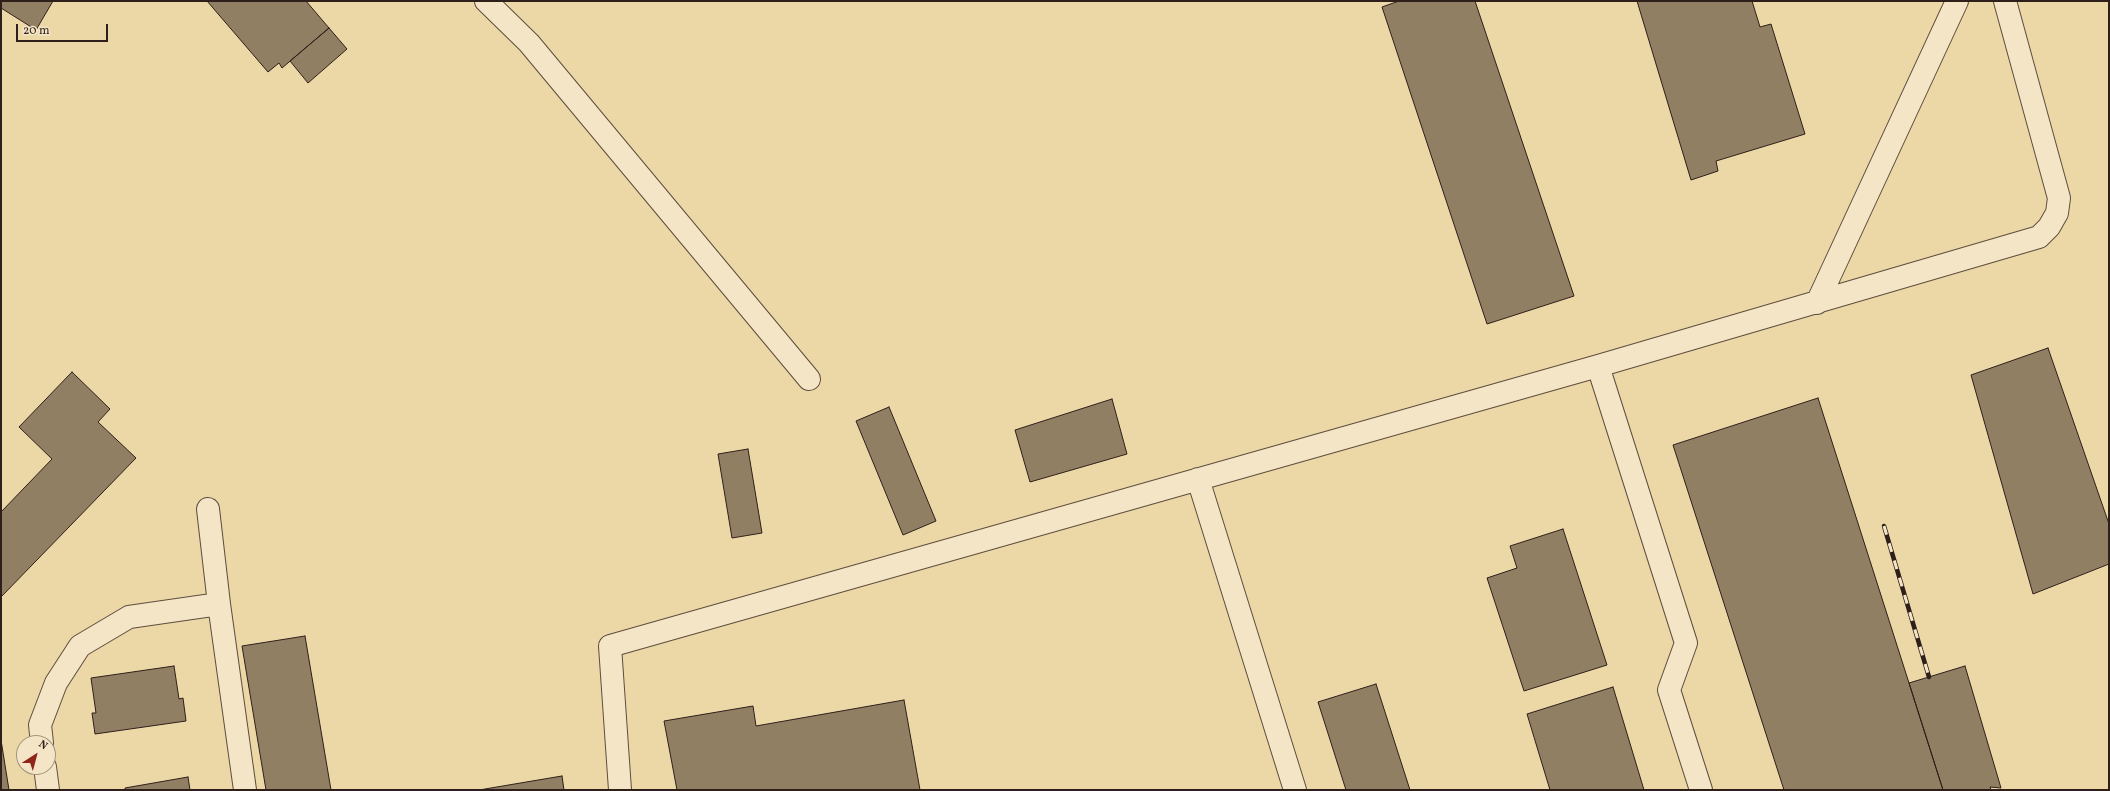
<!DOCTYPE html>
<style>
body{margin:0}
#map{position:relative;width:2110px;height:791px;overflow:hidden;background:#ecd7a7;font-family:Vollkorn,serif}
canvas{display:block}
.frame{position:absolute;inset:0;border:2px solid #2e1f1a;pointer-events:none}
.north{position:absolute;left:16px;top:735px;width:40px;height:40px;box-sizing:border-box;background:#f3e5c6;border:1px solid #a49681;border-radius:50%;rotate:36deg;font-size:11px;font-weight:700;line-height:16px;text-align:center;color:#2e1f1a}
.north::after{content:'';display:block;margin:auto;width:14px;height:18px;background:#8f2418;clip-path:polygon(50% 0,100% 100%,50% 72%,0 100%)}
.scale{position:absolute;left:16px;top:24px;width:92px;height:18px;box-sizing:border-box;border:2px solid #2e1f1a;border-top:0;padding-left:5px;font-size:12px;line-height:14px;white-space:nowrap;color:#2e1f1a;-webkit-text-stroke:3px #f3e5c6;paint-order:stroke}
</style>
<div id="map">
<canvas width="2110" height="791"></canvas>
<div class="frame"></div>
<div class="north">N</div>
<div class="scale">20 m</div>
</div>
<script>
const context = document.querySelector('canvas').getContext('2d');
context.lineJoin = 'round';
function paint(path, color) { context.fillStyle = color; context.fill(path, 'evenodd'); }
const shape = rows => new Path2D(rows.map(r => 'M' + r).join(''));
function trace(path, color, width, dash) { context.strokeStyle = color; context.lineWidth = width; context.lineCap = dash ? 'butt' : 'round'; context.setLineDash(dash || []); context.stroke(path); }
const building = shape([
 [1,1,53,1,36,30,1,8,1,1],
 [207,1,306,1,329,28,282,68,279,63,268,72,207,1],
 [1399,1,1475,1,1574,296,1487,324,1382,7,1399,1],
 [1637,1,1752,1,1760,27,1771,24,1805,134,1716,161,1718,171,1691,180,1637,1],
 [329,28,347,49,308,83,290,61,329,28],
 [2048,348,2109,524,2109,564,2033,594,1971,375,2048,348],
 [72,372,110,409,98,422,136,458,1,597,1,512,52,459,19,427,72,372],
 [1818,398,1909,683,1943,790,1784,790,1673,445,1818,398],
 [1112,399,1127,454,1030,482,1015,430,1112,399],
 [889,407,936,521,903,535,856,421,889,407],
 [748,449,762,533,732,538,718,454,748,449],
 [1563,529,1607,665,1524,691,1487,578,1517,568,1510,546,1563,529],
 [305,636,331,790,266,790,242,646,305,636],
 [174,666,179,699,183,698,186,721,95,734,92,713,96,713,91,678,174,666],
 [1965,666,2001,788,1990,787,1991,790,1943,790,1909,683,1965,666],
 [1376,684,1410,790,1346,790,1318,702,1376,684],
 [1613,687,1644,790,1550,790,1527,714,1613,687],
 [904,700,920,790,677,790,664,721,753,706,756,726,904,700],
 [1,740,9,790,1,790,1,740],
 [562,776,564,790,479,790,562,776],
 [188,777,190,790,125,790,125,788,188,777]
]);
paint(building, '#917f63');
trace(building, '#2e1f1a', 1);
const minor = shape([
 [486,1,529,43,809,379],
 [1817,303,1957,1],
 [1598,366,1686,643,1669,690,1701,790],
 [1198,479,1295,790],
 [208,509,219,604],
 [42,743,40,725,56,683,80,646,129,617,219,604,245,790],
 [45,767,48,790],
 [620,790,610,646,1598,366,2039,237,2049,227,2057,213,2059,198,2005,1]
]);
trace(minor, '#5e4d3d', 24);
trace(minor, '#f3e5c6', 22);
const rail = shape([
 [1884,526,1929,677]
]);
trace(rail, '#2e1f1a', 4.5);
trace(rail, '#f3e5c6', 3, [9]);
</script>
